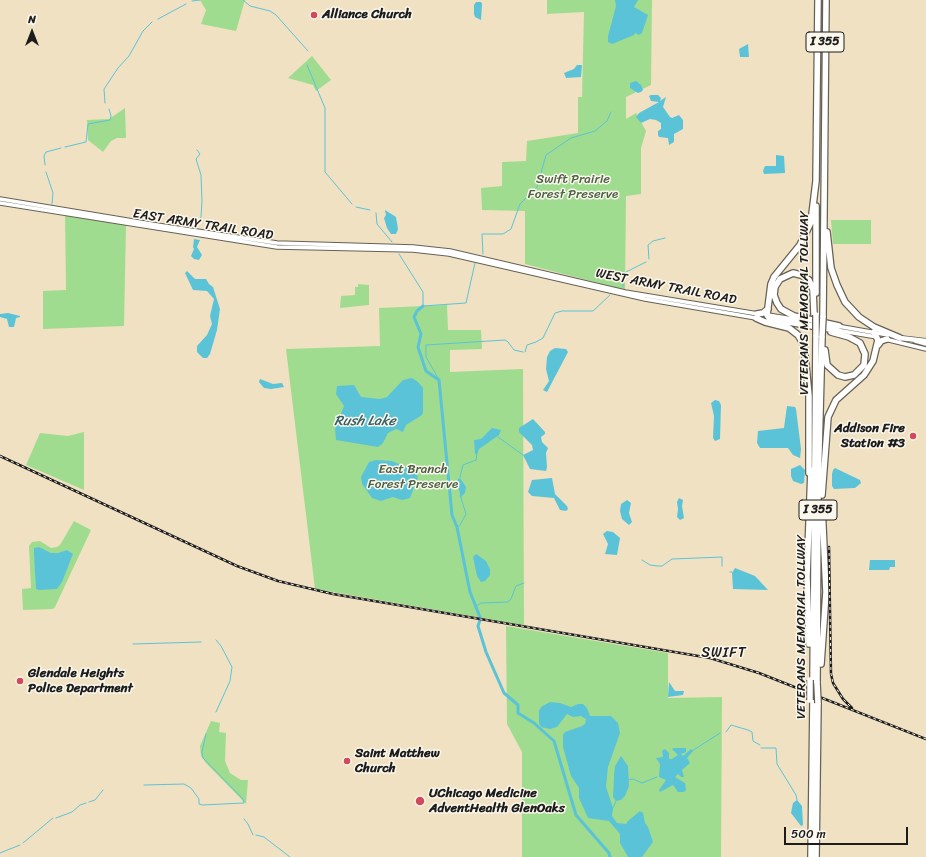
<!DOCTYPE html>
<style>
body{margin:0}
#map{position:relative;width:926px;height:857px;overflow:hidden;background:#f0e1c2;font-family:Sriracha,sans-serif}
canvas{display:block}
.north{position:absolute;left:12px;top:12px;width:40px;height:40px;-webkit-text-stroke:3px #fbf7ec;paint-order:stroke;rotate:0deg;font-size:11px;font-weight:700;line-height:16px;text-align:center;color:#1c1c1c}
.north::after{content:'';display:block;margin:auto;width:14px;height:18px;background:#1c1c1c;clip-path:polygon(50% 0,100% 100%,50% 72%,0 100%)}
.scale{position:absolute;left:784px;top:827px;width:124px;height:18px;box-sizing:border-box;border:2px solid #1c1c1c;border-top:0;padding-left:5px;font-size:12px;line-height:14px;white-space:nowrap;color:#1c1c1c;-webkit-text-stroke:3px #fbf7ec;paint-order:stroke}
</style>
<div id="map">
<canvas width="926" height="857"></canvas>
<div class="north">N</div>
<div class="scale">500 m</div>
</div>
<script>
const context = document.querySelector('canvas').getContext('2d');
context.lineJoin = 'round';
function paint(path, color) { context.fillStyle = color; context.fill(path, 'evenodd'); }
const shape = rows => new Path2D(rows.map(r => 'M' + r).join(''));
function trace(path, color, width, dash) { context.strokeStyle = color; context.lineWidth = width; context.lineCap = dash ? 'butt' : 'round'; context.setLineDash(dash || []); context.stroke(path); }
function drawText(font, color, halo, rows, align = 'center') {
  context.font = font + ' Sriracha,sans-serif'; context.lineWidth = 3; context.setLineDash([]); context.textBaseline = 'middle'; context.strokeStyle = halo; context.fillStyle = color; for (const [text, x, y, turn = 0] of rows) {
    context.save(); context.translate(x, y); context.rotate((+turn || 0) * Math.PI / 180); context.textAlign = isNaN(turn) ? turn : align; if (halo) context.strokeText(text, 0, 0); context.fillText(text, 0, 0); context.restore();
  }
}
paint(shape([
 [200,0,245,0,236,31,201,24,206,10],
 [547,0,652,0,651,85,626,97,626,119,636,113,646,131,641,148,641,194,626,196,625,290,525,264,525,211,482,210,481,188,502,186,502,162,526,161,527,141,578,133,578,97,582,97,584,12,547,14],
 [312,56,331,80,316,91,313,85,288,78],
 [125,108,126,138,117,138,111,141,103,152,88,140,87,120,109,119],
 [65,214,126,225,124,326,43,329,43,291,66,290],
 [831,220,871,220,871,244,833,244],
 [358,284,369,285,369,305,340,308,341,296,355,295,355,287,358,287],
 [447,305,448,330,481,330,482,349,450,350,450,372,523,369,524,625,315,589,286,349,380,346,379,308],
 [84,432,84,490,26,465,40,433,68,436],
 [74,521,91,530,55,607,53,609,23,610,22,589,31,588,29,546,32,542,40,541,51,548,57,547,60,545],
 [506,626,668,653,668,698,722,697,721,857,522,857,522,752,507,724],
 [211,721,220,723,219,732,226,733,225,761,230,773,241,780,248,780,246,804,206,763,201,756,200,746]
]), '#a0dc8f');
paint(shape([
 [615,0,638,0,634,7,648,15,642,33,639,35,635,33,634,35,612,44,608,42,608,36,616,6],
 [476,2,481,2,482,4,481,20,475,17,474,14,474,5],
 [748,44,749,57,740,57,739,49],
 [577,65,582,65,581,77,566,78,564,73,574,69],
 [636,81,641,85,643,90,641,92,638,93,630,88,630,83],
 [651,95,658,95,661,98,660,101,666,97,663,107,670,117,672,118,679,115,683,120,683,129,674,134,674,142,669,145,668,138,659,137,658,135,658,131,661,129,661,123,656,120,650,119,641,123,636,117,639,113,659,102,651,101,649,96],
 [776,155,784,156,785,173,764,174,763,171,765,166,776,166],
 [385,210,396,217,398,229,396,234,391,234,387,228,384,218,386,215],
 [194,239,200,240,197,247,202,255,199,260,194,259,191,256,194,249,193,247],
 [187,271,195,279,206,279,209,284,213,287,220,309,217,330,210,354,207,358,203,358,197,352,197,346,207,335,212,324,210,316,214,299,207,291,193,290,185,273],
 [8,313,20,316,20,317,16,318,14,327,9,327,7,319,0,317,0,314],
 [555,348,566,349,568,352,547,392,543,390,549,381,546,369,547,357,550,351],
 [412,378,418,382,423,388,423,412,422,415,406,425,403,432,396,429,388,433,383,443,378,447,336,440,335,429,344,406,336,394,337,386,354,385,361,397,380,399,387,397,403,380],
 [260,379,273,384,282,383,284,387,271,389,264,388,259,382],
 [715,400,719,401,721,405,720,439,715,441,713,438,714,416,711,403],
 [787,406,795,407,796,409,801,449,800,458,793,455,788,448,760,448,757,443,758,431,784,428],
 [533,419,545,432,545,434,541,437,542,442,548,448,546,453,547,467,546,471,530,469,523,455,533,450,532,445,519,432,519,428],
 [492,428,501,430,499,435,479,449,477,454,475,454,474,440,481,439],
 [376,460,392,461,415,471,418,477,410,498,402,500,393,497,381,501,372,498,362,484,361,477,369,462],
 [800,465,805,470,804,483,801,484,793,481,791,476,791,469],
 [835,468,860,480,861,483,855,488,834,489,832,486,832,474,833,470],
 [460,478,466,487,465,493,461,497,457,483,458,479],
 [552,478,555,494,567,506,568,509,566,511,560,510,554,498,532,496,528,492,532,480],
 [679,498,683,500,682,506,684,518,680,520,677,517,678,509,677,502],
 [627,500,631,503,629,513,632,522,629,525,622,519,620,511,621,504],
 [607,531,613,532,620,538,617,555,605,554,608,544,603,534],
 [39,547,51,553,58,553,67,550,73,554,62,582,57,589,39,590,36,589,34,554,34,548],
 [476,554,486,561,490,569,490,575,485,581,481,582,477,576,473,557],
 [870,560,895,560,895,567,890,567,889,570,869,570],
 [735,568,755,576,768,590,733,589,732,573],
 [669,682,675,691,684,691,683,695,668,697],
 [550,702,560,703,571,707,578,704,583,704,587,708,590,716,611,716,618,723,620,733,608,767,606,787,613,808,612,816,617,823,626,824,628,821,640,811,643,813,645,823,648,827,653,842,642,857,628,857,620,843,620,834,609,821,588,818,579,798,579,788,571,776,563,747,563,735,565,732,582,726,585,724,586,719,581,716,573,717,567,714,557,727,550,729,541,727,539,723,539,711,541,707],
 [674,748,686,748,686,752,681,754,683,756,691,749,693,751,687,758,690,763,682,770,684,777,681,777,678,774,675,777,685,783,686,790,684,792,678,792,673,785,660,792,659,790,666,780,659,777,660,764,656,758,663,757,662,751,665,749,669,753,669,759,672,759,678,755,672,749],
 [621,756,628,766,629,786,625,796,621,800,616,801,613,797,614,775,615,766],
 [797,800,802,806,803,825,801,826,791,813,793,803]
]), '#5bc3d7');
trace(shape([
 [243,0,250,6,270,11,276,15,308,51],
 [192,1,200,0],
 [158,19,186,4],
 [307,65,325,108,325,172,352,204],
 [105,103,104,89,118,68,129,56,143,31,152,22],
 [65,147,86,142,88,124,110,120,111,116,109,109],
 [197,150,200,154,196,159,201,175,202,201,201,217,198,225],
 [45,165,44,156,46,152,61,148],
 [46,172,53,193,52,204],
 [356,207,370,210],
 [376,213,377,224,392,242],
 [399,254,423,292,423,306,466,303,475,263],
 [483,254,482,234,503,234,511,229,520,204,537,187,546,155,571,138,595,131,607,121,611,112],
 [649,259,648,245,653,241,665,238],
 [623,287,623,277,626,272,646,262],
 [525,352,527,345,536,342,543,338,555,313,562,311,593,311,610,295],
 [438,378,426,357,426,345,505,340,508,342,514,350,523,352],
 [498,437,523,455],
 [460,477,463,465,476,460,477,453],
 [458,486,458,480],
 [457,527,460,525,466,514,460,495],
 [642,560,650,565,658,566,662,566,672,559,722,557,722,566],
 [730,572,732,572],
 [475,607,481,603,508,602,511,599,516,586,524,583],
 [216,640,221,646,232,667,230,681,216,712],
 [133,644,201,642],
 [726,732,731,725,748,730,752,732,753,741,760,745],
 [761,748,776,748,777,764,796,795,797,800],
 [692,751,720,733],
 [627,780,633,779,642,783,657,777],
 [144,785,184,784,191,788,199,799,199,804,202,805,244,803,243,799,203,758,202,752,206,734],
 [89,802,95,800,103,790],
 [613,808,616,801],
 [56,818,72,812,80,805,86,803],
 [244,819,248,824,253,835],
 [256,835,264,837,290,857],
 [23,843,53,818],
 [0,853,20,845]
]), '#5bc3d7', 1);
trace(shape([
 [423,306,417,311,414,317,421,334,418,347,426,371,439,380,452,515,457,527,470,592,480,617],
 [480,620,478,626,486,652,504,693,518,705,518,713,534,723,554,741,576,815,609,853,610,857]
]), '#5bc3d7', 3);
const secondary = shape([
 [0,199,163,226,277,243,413,247,450,251,625,292,758,314],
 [0,203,277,247,413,250,449,254,645,299,756,318],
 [768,315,805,321],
 [837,326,888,335],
 [836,330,877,337],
 [885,339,926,349],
 [915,341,926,344]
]);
const primary = shape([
 [900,338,926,341]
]);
const motorway = shape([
 [818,0,816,181,811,222,800,245,774,277,771,284,767,315,770,319,836,330],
 [816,206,816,293],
 [827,232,831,268,837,285,845,302,859,317,874,327,900,338],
 [757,314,763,313,768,309],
 [814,314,813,290,809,280,801,275,793,273,780,279,775,287,774,295,777,303,781,309,794,316,839,326],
 [823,317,826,0],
 [756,318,765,322,789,328,798,335,804,345,809,396,809,473],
 [878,345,881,341,887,339],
 [825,350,827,365,838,375,845,377,854,375,864,365,865,354,860,343,849,337,831,332],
 [822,495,828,417,836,400,864,375,873,361,878,340,874,332],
 [809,644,807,576,811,470],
 [821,664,826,592,822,505],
 [813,681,816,335],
 [817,683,818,489,822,337],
 [811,857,813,701],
 [816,857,818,703]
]);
trace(secondary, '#666156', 5.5);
trace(primary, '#666156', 6);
trace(motorway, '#666156', 8);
trace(secondary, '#fff', 3.5);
trace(primary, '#fff', 4.5);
trace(motorway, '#fff', 5.5);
const rail = shape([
 [0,456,237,566,278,581,333,594,710,658,759,673,926,739],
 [829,547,831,674,833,683,843,699,852,708]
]);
trace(rail, '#1c1c1c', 2.5);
trace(rail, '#fbf7ec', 1, [3]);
const motorwayBridge = shape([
 [816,335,816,315],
 [822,336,823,317],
 [810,680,810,700],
 [817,683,818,703]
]);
trace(motorwayBridge, '#666156', 8, []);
trace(motorwayBridge, '#fff', 5.5);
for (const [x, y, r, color] of [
 [314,15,4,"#d1495b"],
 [913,436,4,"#d1495b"],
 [20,681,4,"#d1495b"],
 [347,761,4,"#d1495b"],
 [420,801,5,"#d1495b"]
]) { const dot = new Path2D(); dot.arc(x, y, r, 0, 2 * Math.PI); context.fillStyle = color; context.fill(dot); trace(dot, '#fbf7ec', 1.5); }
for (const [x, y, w] of [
 [825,42,38],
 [818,510,38]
]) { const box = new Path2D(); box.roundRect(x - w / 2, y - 10, w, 20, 3); context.fillStyle = '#fbf7ec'; context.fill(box); trace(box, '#1c1c1c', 1); }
drawText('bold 12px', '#1c1c1c', null, [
 ["I 355",825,42],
 ["I 355",818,510]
]);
drawText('bold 13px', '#1c1c1c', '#fbf7ec', [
 ["Alliance Church",322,15],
 ["Addison Fire",905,429,"right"],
 ["Station #3",905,444,"right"],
 ["Glendale Heights",28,674],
 ["Police Department",28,689],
 ["Saint Matthew",355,754],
 ["Church",355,769],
 ["UChicago Medicine",429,794],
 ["AdventHealth GlenOaks",429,809]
], 'left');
drawText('13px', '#4a5f44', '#fbf7ec', [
 ["Swift Prairie",573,180],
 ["Forest Preserve",573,195],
 ["East Branch",413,470],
 ["Forest Preserve",413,485]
]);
drawText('13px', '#1c1c1c', '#fbf7ec', [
 ["EAST ARMY TRAIL ROAD",203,225,9],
 ["WEST ARMY TRAIL ROAD",666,287,11],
 ["VETERANS MEMORIAL TOLLWAY",805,303,-90],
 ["VETERANS MEMORIAL TOLLWAY",802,627,-90]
]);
drawText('italic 14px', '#355f67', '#fbf7ec', [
 ["Rush Lake",365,421]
]);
context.letterSpacing = '1px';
drawText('14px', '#1c1c1c', '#fbf7ec', [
 ["SWIFT",724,653]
]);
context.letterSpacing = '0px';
</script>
